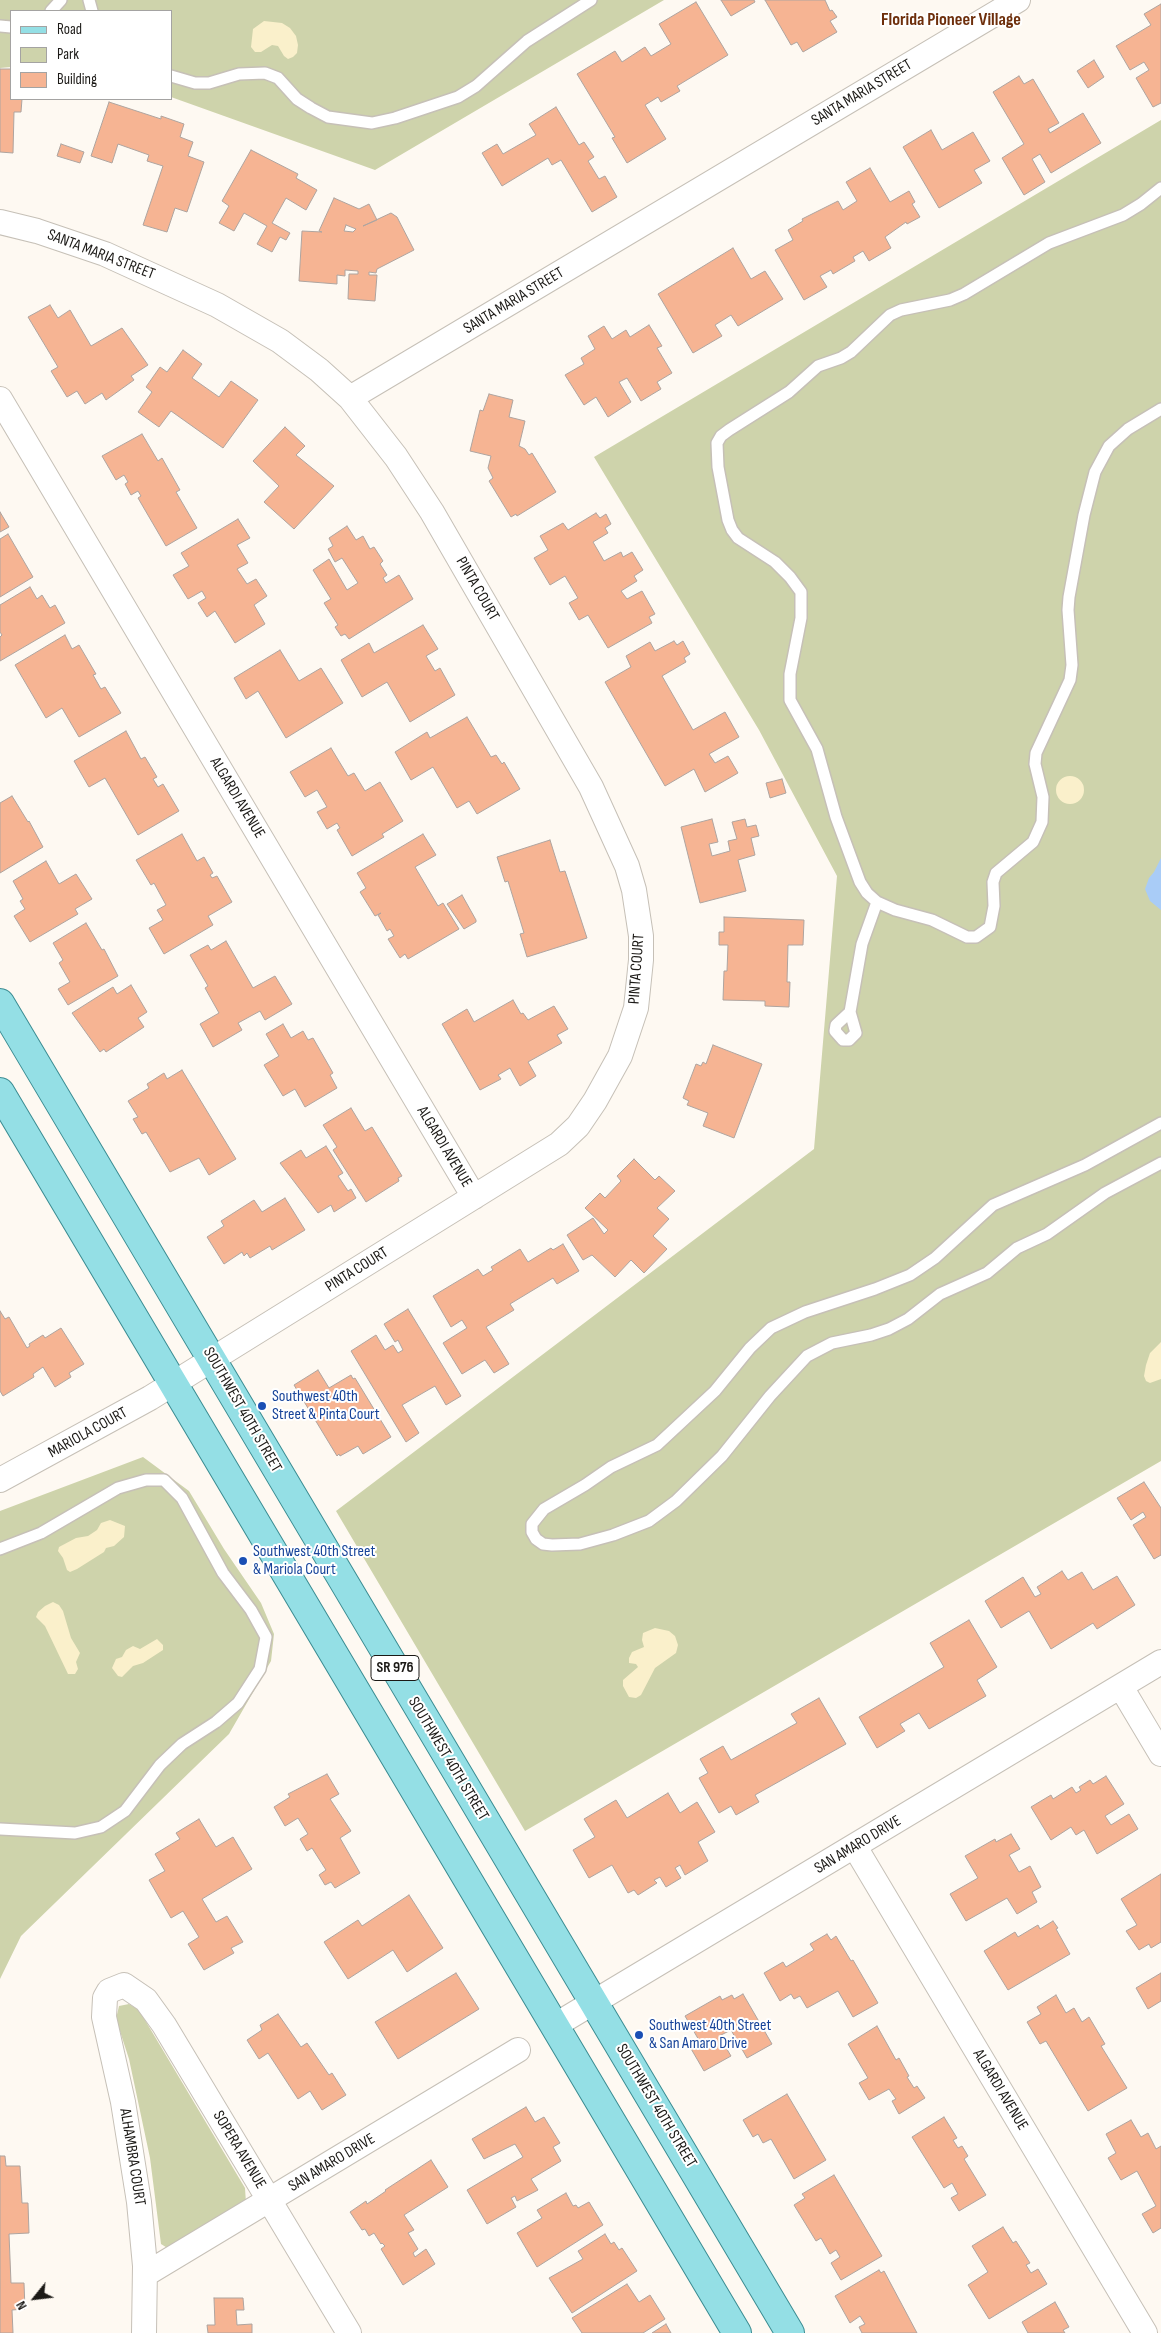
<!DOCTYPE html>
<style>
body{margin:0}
#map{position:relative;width:1161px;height:2333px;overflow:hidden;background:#fef9f2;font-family:"Sofia Sans Condensed",sans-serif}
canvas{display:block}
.legend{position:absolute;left:10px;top:10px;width:162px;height:90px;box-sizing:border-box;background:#fff;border:1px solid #a4a3a2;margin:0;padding:6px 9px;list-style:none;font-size:15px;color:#1b1916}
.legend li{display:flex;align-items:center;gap:10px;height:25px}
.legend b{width:25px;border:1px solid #a4a3a2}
.north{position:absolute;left:10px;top:2273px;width:50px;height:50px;-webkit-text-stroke:4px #fff;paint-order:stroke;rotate:241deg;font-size:14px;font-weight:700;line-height:20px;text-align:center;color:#1b1916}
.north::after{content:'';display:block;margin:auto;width:18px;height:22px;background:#1b1916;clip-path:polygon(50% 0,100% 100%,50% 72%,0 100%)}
</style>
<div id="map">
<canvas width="1161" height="2333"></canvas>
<ul class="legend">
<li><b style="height:6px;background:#94dfe5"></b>Road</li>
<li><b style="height:14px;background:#ced3ab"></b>Park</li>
<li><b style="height:14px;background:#f6b493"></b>Building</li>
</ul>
<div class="north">N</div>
</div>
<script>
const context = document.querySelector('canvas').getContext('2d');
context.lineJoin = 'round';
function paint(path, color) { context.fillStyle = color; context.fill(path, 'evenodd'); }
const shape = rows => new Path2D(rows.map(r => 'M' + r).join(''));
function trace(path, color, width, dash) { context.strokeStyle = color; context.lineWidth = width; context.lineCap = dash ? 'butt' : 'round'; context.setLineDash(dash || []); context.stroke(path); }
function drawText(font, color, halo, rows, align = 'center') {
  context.font = font + ' "Sofia Sans Condensed",sans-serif'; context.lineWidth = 4; context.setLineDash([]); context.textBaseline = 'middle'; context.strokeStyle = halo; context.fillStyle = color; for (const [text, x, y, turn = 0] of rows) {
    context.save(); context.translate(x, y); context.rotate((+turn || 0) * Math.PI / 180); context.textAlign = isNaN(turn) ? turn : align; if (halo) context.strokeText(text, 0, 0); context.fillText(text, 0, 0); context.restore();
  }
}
paint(shape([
 [0,0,664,0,375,170,171,97,171,11,11,11,11,67,0,68],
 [1161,120,1161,1461,525,1831,336,1511,814,1149,837,876,759,730,594,457],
 [143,1457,189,1491,224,1549,261,1603,274,1634,271,1661,229,1734,21,1936,0,1979,0,1511],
 [129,2004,139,2010,245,2188,246,2203,169,2249,161,2244,150,2158,129,2059,116,2019,119,2006]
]), '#ced3ab');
paint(shape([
 [264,21,282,23,290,28,296,36,298,45,297,53,293,57,288,59,284,56,278,46,272,45,261,52,255,52,251,47,253,29],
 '1056 790a14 14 0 1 1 28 0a14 14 0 1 1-28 0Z',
 [1161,1342,1161,1379,1150,1383,1146,1381,1144,1376,1146,1365,1150,1353],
 [110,1520,125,1526,124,1537,114,1546,106,1548,104,1552,77,1569,70,1572,67,1570,63,1558,58,1551,59,1547,76,1538,88,1536,97,1530,101,1523],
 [53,1602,59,1605,63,1611,71,1638,80,1653,76,1662,78,1669,75,1674,68,1674,45,1626,36,1617,38,1612,45,1606],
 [655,1628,669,1631,675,1636,678,1645,676,1653,655,1668,641,1695,636,1698,629,1697,623,1686,623,1680,638,1667,636,1664,629,1663,629,1658,632,1652,644,1647,642,1640,643,1633],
 [157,1639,163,1645,163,1650,143,1663,133,1666,122,1677,118,1676,112,1668,116,1659,122,1657,126,1650,133,1646,140,1649]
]), '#faf0cb');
paint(shape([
 [1161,858,1161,910,1150,901,1145,889,1149,878,1154,872]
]), '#a9ccf7');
const building = shape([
 [721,0,754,0,755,2,731,16,721,0],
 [765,0,825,0,830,11,832,10,837,17,830,21,837,32,803,52,797,42,791,45,765,0],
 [696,2,728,55,677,86,680,91,661,102,658,97,645,105,666,139,627,163,612,138,615,137,577,74,615,51,622,62,645,47,651,56,671,44,659,24,696,2],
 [1161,4,1161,103,1153,107,1136,78,1149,70,1144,62,1130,70,1116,46,1151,25,1144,14,1161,4],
 [1094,60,1104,77,1088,88,1077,71,1094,60],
 [0,69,11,69,11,99,22,99,21,112,14,112,13,153,0,152,0,69],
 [1019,76,1024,84,1033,79,1059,123,1048,129,1050,133,1083,113,1101,143,1051,173,1040,154,1032,159,1045,182,1024,195,1002,158,1024,144,993,92,1019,76],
 [109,102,161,119,161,116,184,124,180,137,193,142,188,156,204,162,187,212,175,208,167,232,143,225,163,166,147,161,149,155,118,144,112,163,91,156,109,102],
 [556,107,579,145,584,142,594,157,588,161,599,179,605,176,617,197,592,212,561,160,552,165,548,158,502,186,482,153,497,144,503,154,536,135,529,124,556,107],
 [931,130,942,150,973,132,990,161,974,170,982,183,939,208,903,147,931,130],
 [61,144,84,152,80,163,57,156,61,144],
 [251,150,298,174,296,178,317,190,306,210,286,198,272,223,290,233,286,240,280,237,272,252,257,244,267,226,244,213,234,231,219,223,229,206,222,201,251,150],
 [870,168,890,202,909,191,915,202,912,204,920,217,907,224,906,222,885,237,891,248,869,261,863,251,853,257,855,261,833,274,831,270,820,276,827,287,804,300,775,250,793,240,788,230,803,221,802,219,838,201,843,210,857,201,846,182,870,168],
 [334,198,359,209,369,204,377,220,363,226,391,213,397,217,414,250,377,269,376,273,369,272,369,275,377,275,375,301,348,299,349,274,358,274,358,271,345,270,345,276,337,275,337,284,299,281,302,231,322,232,319,231,334,198],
 [346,225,356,229,353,232,344,231,346,225],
 [733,248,751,279,765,271,783,299,738,326,731,315,715,325,722,336,693,353,658,294,733,248],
 [50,305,58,318,70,310,91,346,122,328,148,365,131,376,134,380,106,400,102,393,85,404,77,391,67,397,51,371,58,367,28,317,50,305],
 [649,325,662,346,657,348,672,373,657,382,661,389,641,401,627,378,619,382,631,402,608,417,596,397,584,405,565,375,584,364,581,358,595,349,588,336,604,326,612,339,626,330,630,337,649,325],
 [183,350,202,364,192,378,219,397,231,381,258,400,223,448,171,411,159,427,138,412,152,392,146,387,160,367,167,372,183,350],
 [489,394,513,400,509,417,525,421,519,446,525,449,529,455,532,453,556,492,517,516,516,514,511,517,489,481,493,478,488,468,491,456,470,451,480,410,483,411,489,394],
 [285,427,305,446,296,455,334,486,294,529,264,502,279,486,253,461,285,427],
 [142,434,158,461,162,458,180,490,176,492,197,528,166,546,138,498,141,496,138,491,131,495,125,484,128,482,124,475,116,480,102,456,142,434],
 [0,512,9,527,0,532,0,512],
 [596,513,600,518,606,514,611,524,605,528,608,533,593,542,604,561,621,552,623,557,632,552,643,570,634,576,637,581,621,591,627,599,642,591,655,614,649,617,652,623,608,648,588,615,579,620,569,603,578,598,565,576,550,585,534,558,548,550,540,536,563,523,568,530,596,513],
 [238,519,250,538,237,545,248,563,237,569,247,584,256,579,267,596,254,605,265,624,235,643,215,611,207,617,198,603,206,598,202,591,188,599,173,575,189,566,181,553,238,519],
 [347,526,356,540,363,536,370,549,374,547,383,561,380,564,387,575,383,578,386,583,399,575,413,599,349,639,345,634,341,636,335,627,338,625,324,603,331,599,313,570,329,559,347,590,358,583,342,558,335,562,328,549,333,546,329,538,347,526],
 [8,534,33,577,0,597,0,539,8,534],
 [30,587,37,599,42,595,50,608,55,605,65,623,0,661,0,637,2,635,0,632,0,605,30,587],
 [423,625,438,649,426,656,435,671,440,668,455,695,410,722,387,682,362,697,341,660,369,643,374,653,423,625],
 [65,635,72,649,79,645,96,674,93,675,101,689,105,687,121,713,79,737,62,708,46,718,15,665,65,635],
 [674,641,677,645,683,641,690,654,684,658,686,662,662,676,693,730,725,712,739,737,709,754,715,763,728,756,738,773,705,792,694,769,665,786,605,682,631,667,626,656,650,642,655,651,674,641],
 [280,650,299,681,321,668,343,703,286,738,258,691,246,699,234,678,280,650],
 [467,717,491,757,496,755,502,764,504,762,520,789,477,814,469,801,457,808,433,767,411,780,395,752,427,732,430,738,467,717],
 [126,731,141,759,145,757,157,777,153,779,158,787,163,784,179,811,138,835,105,778,89,787,74,761,126,731],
 [331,748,348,776,354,773,365,791,380,782,403,821,382,834,384,837,352,856,337,830,340,828,337,823,327,829,317,812,327,807,317,790,305,797,290,772,331,748],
 [782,779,786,793,770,798,766,783,782,779],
 [12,796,28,822,29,821,43,847,0,873,0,803,12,796],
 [712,819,718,842,709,844,712,856,730,851,728,841,737,839,732,822,745,819,747,827,756,825,759,836,751,838,755,855,738,860,746,891,700,903,681,827,712,819],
 [182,834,197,861,204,857,213,873,210,875,212,878,217,876,232,902,208,916,213,925,164,954,149,928,163,920,157,910,166,905,154,883,151,885,136,860,182,834],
 [423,834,436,855,415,867,438,906,443,903,459,929,408,959,405,954,400,958,388,939,394,936,390,929,387,931,378,915,381,913,375,916,360,892,366,888,357,873,423,834],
 [550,840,560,872,565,871,587,938,527,957,520,934,524,933,508,881,505,882,497,857,550,840],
 [46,861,59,884,76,874,92,899,75,909,78,914,30,942,14,916,25,909,20,901,23,899,13,881,46,861],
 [462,895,476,920,476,922,464,929,447,904,462,895],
 [724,917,804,920,803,945,788,945,787,982,790,982,789,1007,765,1006,765,1001,723,1000,724,971,727,971,728,945,719,945,719,932,724,932,724,917],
 [86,923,102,950,104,949,118,976,68,1005,58,989,70,982,59,963,63,960,53,943,86,923],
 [226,941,253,988,275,976,292,1004,265,1020,260,1011,238,1023,242,1030,213,1047,200,1024,219,1013,205,988,208,986,190,955,208,945,211,950,226,941],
 [131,985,147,1012,138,1018,144,1027,106,1052,104,1049,100,1052,72,1013,113,987,117,994,131,985],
 [513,1000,521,1014,523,1013,528,1020,554,1006,568,1029,557,1035,562,1043,528,1062,536,1076,520,1086,510,1068,498,1075,501,1079,480,1090,442,1024,467,1009,474,1022,513,1000],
 [283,1024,291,1038,303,1031,308,1040,313,1038,333,1073,330,1075,337,1088,305,1107,295,1089,283,1096,264,1065,279,1056,266,1034,283,1024],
 [713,1045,762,1064,734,1138,703,1126,708,1113,687,1105,689,1101,683,1098,696,1064,701,1066,703,1062,706,1064,713,1045],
 [182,1070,236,1159,209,1175,199,1158,170,1172,146,1132,142,1134,133,1119,138,1117,128,1101,149,1088,147,1084,164,1073,167,1079,182,1070],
 [351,1108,365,1131,372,1127,402,1176,398,1178,399,1181,366,1202,333,1150,337,1147,323,1125,351,1108],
 [326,1146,343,1173,338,1176,348,1191,351,1189,356,1198,334,1212,331,1205,318,1213,280,1163,301,1150,306,1158,326,1146],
 [634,1159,655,1180,659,1176,675,1191,657,1208,669,1219,653,1236,667,1249,644,1273,631,1260,615,1277,592,1255,583,1260,567,1235,593,1218,604,1234,608,1230,585,1208,600,1193,605,1198,621,1181,617,1176,634,1159],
 [285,1198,305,1230,272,1250,270,1246,250,1258,247,1253,244,1256,242,1252,224,1264,207,1237,224,1226,221,1221,254,1200,262,1212,285,1198],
 [563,1244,579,1271,557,1284,553,1278,510,1304,514,1310,486,1327,509,1364,494,1373,485,1360,462,1374,443,1343,467,1328,462,1320,451,1327,433,1296,478,1269,483,1276,493,1270,491,1267,520,1249,528,1262,551,1248,553,1250,563,1244],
 [408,1309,461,1396,446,1405,435,1386,402,1405,419,1433,406,1442,351,1351,376,1335,385,1350,393,1345,398,1353,403,1350,398,1340,395,1342,384,1324,408,1309],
 [0,1311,5,1319,9,1317,27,1348,30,1346,29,1344,43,1335,45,1338,61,1328,84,1364,69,1373,71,1377,55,1387,43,1367,33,1374,34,1377,3,1396,0,1391,0,1311],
 [318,1370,329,1388,351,1375,353,1379,355,1378,391,1437,363,1454,358,1446,340,1456,339,1454,337,1456,294,1385,318,1370],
 [1144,1482,1161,1508,1161,1555,1154,1559,1133,1525,1146,1517,1143,1512,1131,1520,1117,1498,1144,1482],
 [1062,1571,1068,1580,1082,1572,1093,1590,1117,1576,1135,1605,1097,1629,1093,1623,1051,1649,1029,1611,1001,1628,985,1601,1023,1577,1035,1597,1041,1594,1037,1587,1062,1571],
 [969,1620,997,1667,977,1680,986,1696,929,1729,919,1713,900,1724,905,1731,877,1748,859,1717,944,1667,930,1643,969,1620],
 [819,1698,846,1744,755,1795,759,1802,736,1815,731,1806,719,1813,699,1778,708,1773,700,1759,723,1746,731,1760,797,1723,791,1714,819,1698],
 [327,1774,339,1794,330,1799,351,1831,340,1838,360,1873,335,1888,331,1882,325,1885,319,1875,326,1870,312,1848,307,1851,300,1839,308,1834,298,1818,285,1826,274,1807,290,1797,288,1794,327,1774],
 [1106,1776,1124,1804,1105,1816,1111,1825,1129,1814,1138,1829,1097,1854,1084,1830,1076,1835,1071,1827,1051,1840,1031,1807,1051,1795,1053,1799,1072,1787,1076,1793,1081,1790,1079,1787,1090,1780,1093,1784,1106,1776],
 [668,1793,680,1813,697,1802,715,1832,698,1842,708,1861,685,1875,680,1865,675,1868,681,1878,666,1887,660,1877,654,1880,657,1883,638,1895,634,1890,628,1893,612,1865,589,1878,573,1850,595,1837,584,1819,616,1800,627,1818,668,1793],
 [199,1819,216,1847,233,1837,252,1869,202,1899,216,1922,227,1916,243,1942,231,1948,234,1953,204,1970,188,1944,199,1937,183,1911,171,1918,149,1880,165,1871,155,1854,180,1839,176,1833,199,1819],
 [1011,1834,1020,1849,1009,1855,1019,1872,1030,1866,1041,1887,1032,1892,1037,1902,1017,1914,1007,1898,966,1921,950,1894,978,1878,965,1856,995,1839,996,1842,1011,1834],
 [1161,1874,1161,1942,1151,1948,1149,1944,1139,1950,1126,1931,1137,1925,1121,1899,1161,1874],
 [409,1895,443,1948,407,1972,393,1950,348,1979,324,1942,358,1920,362,1926,409,1895],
 [1053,1921,1058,1928,1056,1929,1070,1954,1008,1990,984,1951,1015,1932,1018,1937,1038,1925,1040,1929,1053,1921],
 [827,1934,831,1940,836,1936,851,1961,853,1960,878,2003,853,2017,838,1991,807,2008,800,1996,794,1999,791,1994,780,2001,764,1973,783,1962,786,1967,814,1950,810,1944,827,1934],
 [456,1973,479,2009,398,2059,375,2022,456,1973],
 [1161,1973,1161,2001,1148,2009,1136,1988,1161,1973],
 [743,1994,772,2044,747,2058,731,2030,719,2036,731,2056,704,2071,690,2047,700,2042,685,2016,720,1996,722,2000,732,1995,734,1999,743,1994],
 [1056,1995,1066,2013,1074,2008,1082,2022,1089,2017,1105,2044,1101,2046,1127,2088,1088,2111,1046,2041,1040,2044,1027,2022,1041,2014,1037,2007,1056,1995],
 [278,2014,301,2047,307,2043,329,2075,332,2073,346,2095,322,2110,310,2091,298,2099,268,2053,259,2059,247,2040,262,2030,260,2025,278,2014],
 [877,2026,896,2060,899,2058,909,2076,907,2077,914,2088,917,2086,925,2098,899,2114,892,2101,896,2099,889,2089,869,2100,859,2083,868,2078,848,2044,877,2026],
 [787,2094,826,2160,794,2179,771,2139,763,2143,758,2134,753,2137,743,2120,787,2094],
 [526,2107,535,2122,544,2117,560,2143,553,2147,561,2161,531,2179,538,2190,517,2201,515,2196,511,2198,516,2207,487,2224,467,2190,523,2157,515,2144,484,2159,472,2139,526,2107],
 [944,2117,957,2138,953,2140,958,2148,962,2146,968,2156,964,2159,986,2195,959,2211,951,2198,958,2194,952,2183,944,2188,912,2137,944,2117],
 [1131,2120,1141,2137,1148,2133,1156,2149,1161,2146,1161,2228,1153,2233,1142,2214,1156,2206,1137,2171,1121,2180,1108,2158,1116,2153,1106,2134,1131,2120],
 [0,2156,5,2156,6,2166,20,2166,22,2203,28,2203,29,2233,9,2234,11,2283,24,2283,25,2309,12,2310,13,2333,0,2333,0,2156],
 [431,2160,448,2187,404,2215,414,2230,408,2233,418,2249,413,2253,415,2257,426,2249,435,2264,403,2285,381,2249,385,2246,382,2243,381,2244,374,2233,369,2236,365,2229,362,2230,350,2212,366,2201,367,2204,386,2191,385,2190,431,2160],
 [834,2175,882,2256,841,2280,831,2263,840,2257,836,2250,830,2254,821,2238,816,2241,794,2205,805,2198,802,2194,834,2175],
 [566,2193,573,2206,576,2205,578,2208,589,2202,603,2225,537,2267,517,2233,542,2218,537,2210,566,2193],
 [1003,2227,1013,2243,1016,2241,1030,2263,1026,2265,1031,2273,1038,2269,1047,2284,989,2319,968,2285,988,2272,972,2246,1003,2227],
 [605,2234,611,2244,614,2242,619,2250,622,2248,637,2271,572,2313,549,2278,583,2259,578,2251,605,2234],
 [879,2270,881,2273,884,2271,917,2333,862,2333,859,2327,865,2324,860,2316,850,2323,835,2296,879,2270],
 [627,2284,639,2302,650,2295,665,2319,643,2333,582,2333,572,2318,627,2284],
 [214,2298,243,2298,244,2310,236,2310,237,2325,252,2324,252,2333,208,2333,207,2325,215,2325,214,2298],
 [1055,2302,1069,2327,1063,2330,1065,2333,1028,2333,1022,2322,1055,2302],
 [666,2324,671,2333,652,2333,666,2324]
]);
paint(building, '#f6b493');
trace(building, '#aea49f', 1);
const service = shape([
 [89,0,92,11],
 [51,11,61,0],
 [0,26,11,27],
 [171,76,195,83,209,83,239,74,265,73,278,78,297,99,311,108,328,117,372,123,395,118,458,97,476,86,527,41,591,0],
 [1161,188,1141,204,1123,215,1049,243,964,294,950,300,901,310,890,315,851,352,841,358,818,366,789,392,729,430,721,436,717,443,718,467,728,520,732,530,738,538,775,562,790,577,801,592,801,618,790,674,790,700,817,749,836,817,860,882,867,893,877,902,895,910,932,920,967,937,976,937,990,927,994,906,993,882,996,873,1033,842,1042,822,1043,797,1035,764,1036,753,1070,680,1072,665,1068,610,1069,597,1084,515,1095,472,1109,446,1128,429,1161,409],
 [850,1012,856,1033,849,1040,843,1040,835,1031,836,1025,850,1012,862,944,877,902],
 [1161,1123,1085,1165,993,1205,935,1258,910,1275,875,1289,805,1312,771,1328,750,1348,715,1391,657,1445,611,1467,585,1485,544,1509,532,1524,532,1532,536,1539,543,1544,552,1545,580,1544,613,1535,649,1521,676,1501,722,1456,770,1396,807,1356,832,1343,871,1335,889,1329,908,1319,940,1294,987,1273,1017,1248,1047,1234,1105,1193,1161,1163],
 [0,1549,41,1533,118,1488,146,1480,164,1480,182,1498,223,1573,251,1610,266,1637,260,1669,238,1703,216,1722,182,1744,160,1765,125,1811,101,1827,75,1833,0,1829]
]);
const minor = shape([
 [0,222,37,231,105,254,217,305,280,341,319,370,350,398,396,457,432,512,591,787,627,866,634,890,641,936,641,960,636,1008,620,1056,595,1101,578,1126,559,1144,150,1398,0,1480],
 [350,398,1018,0],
 [0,399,474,1197],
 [1121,1687,1161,1754],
 [855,1847,1145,2333],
 [554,2026,1161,1662],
 [146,2274,518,2050],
 [144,2333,145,2266,139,2202,123,2102,104,2017,105,1998,109,1991,124,1985,146,2000,164,2025,349,2333]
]);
const primary = shape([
 [0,1003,790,2333],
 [0,1092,737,2333]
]);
trace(service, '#c6c0b7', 14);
trace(minor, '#c6c0b7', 26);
trace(primary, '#3b8c92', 30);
trace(service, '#fff', 11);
trace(minor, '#fff', 24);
trace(primary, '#94dfe5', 28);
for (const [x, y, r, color] of [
 [262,1406,5,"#1a4fb4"],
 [243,1561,5,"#1a4fb4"],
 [639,2035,5,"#1a4fb4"]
]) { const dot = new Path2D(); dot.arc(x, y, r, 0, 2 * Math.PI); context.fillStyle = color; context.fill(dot); trace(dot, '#fff', 2); }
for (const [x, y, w] of [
 [395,1668,48]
]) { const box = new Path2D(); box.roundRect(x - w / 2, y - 12.5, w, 25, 4); context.fillStyle = '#fff'; context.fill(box); trace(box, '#1b1916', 1); }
drawText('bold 15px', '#1b1916', null, [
 ["SR 976",395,1668]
]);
drawText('16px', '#1b1916', '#fff', [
 ["SANTA MARIA STREET",862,93,-31],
 ["SANTA MARIA STREET",101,255,21],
 ["SANTA MARIA STREET",514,301,-31],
 ["PINTA COURT",477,589,60],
 ["ALGARDI AVENUE",237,798,59],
 ["PINTA COURT",637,969,-86],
 ["ALGARDI AVENUE",444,1147,59],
 ["PINTA COURT",357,1270,-32],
 ["SOUTHWEST 40TH STREET",242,1410,60],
 ["MARIOLA COURT",88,1433,-29],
 ["SOUTHWEST 40TH STREET",448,1759,59],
 ["SAN AMARO DRIVE",858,1845,-31],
 ["ALGARDI AVENUE",1000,2090,59],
 ["SOUTHWEST 40TH STREET",656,2106,59],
 ["SOPERA AVENUE",239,2150,59],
 ["ALHAMBRA COURT",132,2157,81],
 ["SAN AMARO DRIVE",332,2163,-31]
]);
drawText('16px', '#164399', '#fff', [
 ["Southwest 40th",272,1397],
 ["Street & Pinta Court",272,1415],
 ["Southwest 40th Street",253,1552],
 ["& Mariola Court",253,1570],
 ["Southwest 40th Street",649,2026],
 ["& San Amaro Drive",649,2044]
], 'left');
drawText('bold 18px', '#6e2f0c', '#fff', [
 ["Florida Pioneer Village",951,20]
]);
</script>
